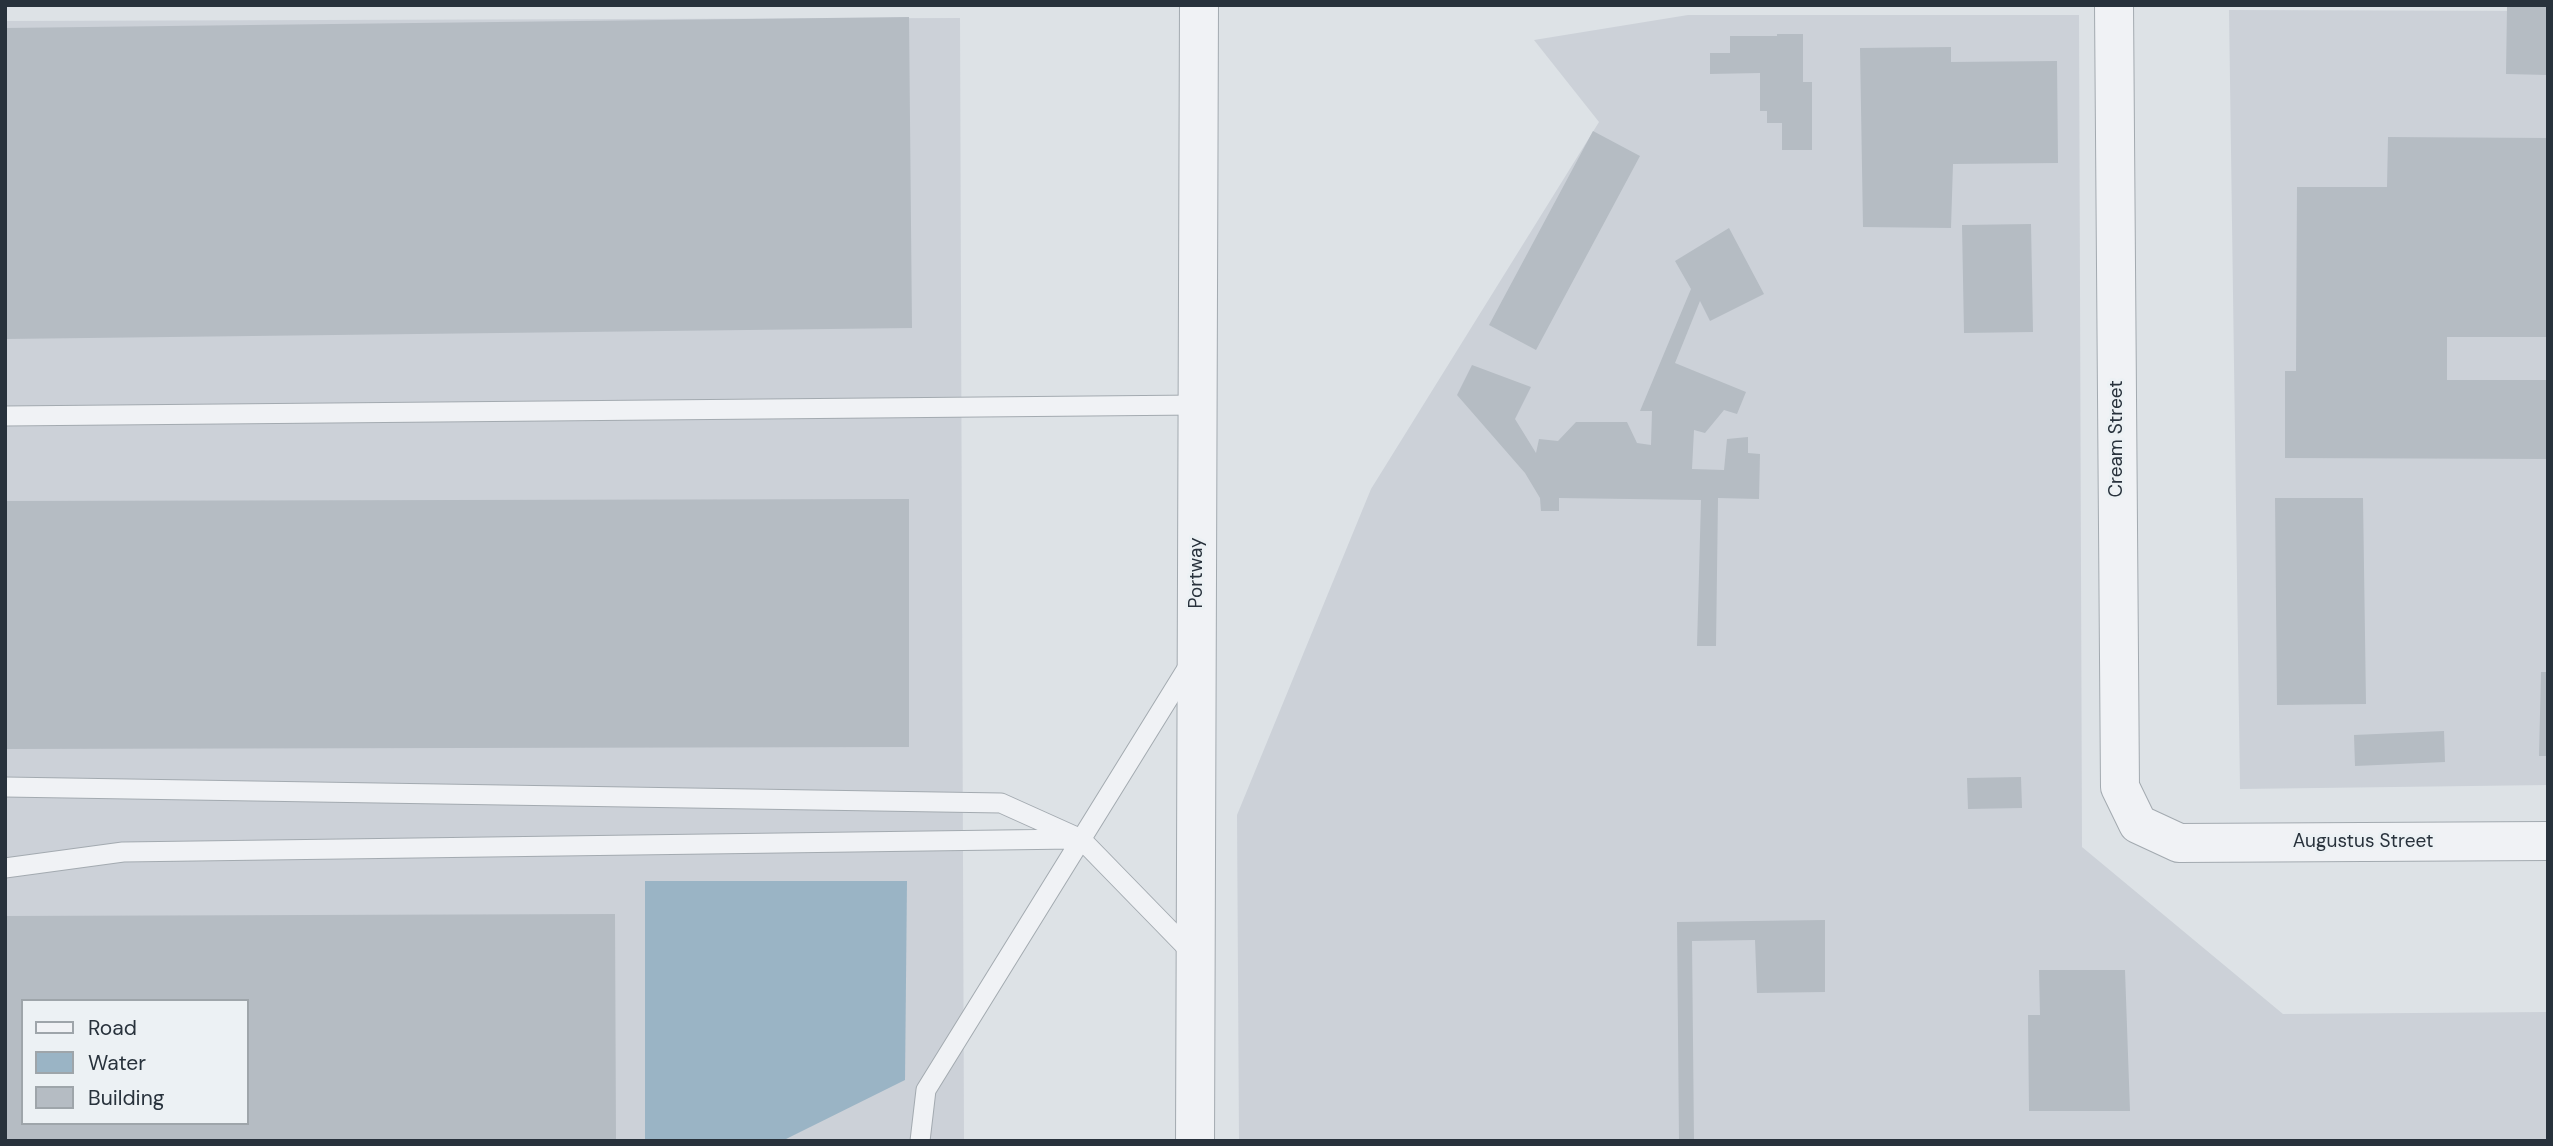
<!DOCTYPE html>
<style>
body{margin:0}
#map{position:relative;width:2553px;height:1146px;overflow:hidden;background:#dde2e6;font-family:"DM Sans",sans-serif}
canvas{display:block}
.frame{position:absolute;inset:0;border:7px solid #28323c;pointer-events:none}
.legend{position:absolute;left:21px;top:999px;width:228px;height:126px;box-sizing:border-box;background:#ecf1f4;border:2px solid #9ea5aa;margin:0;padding:9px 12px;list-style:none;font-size:21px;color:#28323c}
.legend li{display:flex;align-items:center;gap:14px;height:35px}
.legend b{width:35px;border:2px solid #9ea5aa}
</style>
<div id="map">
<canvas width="2553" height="1146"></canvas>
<div class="frame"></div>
<ul class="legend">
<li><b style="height:9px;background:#f0f2f5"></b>Road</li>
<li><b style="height:19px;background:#9ab4c5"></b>Water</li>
<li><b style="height:19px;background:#b5bcc3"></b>Building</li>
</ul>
</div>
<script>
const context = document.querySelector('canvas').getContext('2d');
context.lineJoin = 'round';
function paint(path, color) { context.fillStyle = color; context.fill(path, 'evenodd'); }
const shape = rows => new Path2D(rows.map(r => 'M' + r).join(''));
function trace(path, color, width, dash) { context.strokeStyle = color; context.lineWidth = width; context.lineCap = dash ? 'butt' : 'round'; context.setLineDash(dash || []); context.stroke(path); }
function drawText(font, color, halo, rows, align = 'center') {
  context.font = font + ' "DM Sans",sans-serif'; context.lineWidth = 6; context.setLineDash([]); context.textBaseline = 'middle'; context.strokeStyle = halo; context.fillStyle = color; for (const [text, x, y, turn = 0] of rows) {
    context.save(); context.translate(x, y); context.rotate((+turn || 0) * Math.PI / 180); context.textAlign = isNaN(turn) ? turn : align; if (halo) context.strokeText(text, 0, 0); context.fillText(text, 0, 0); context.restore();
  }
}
paint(shape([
 [2229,10,2548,11,2548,785,2240,789],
 [1688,15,2079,15,2082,847,2283,1014,2548,1012,2548,1141,1239,1141,1237,815,1371,489,1599,122,1534,40],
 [960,18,964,1141,5,1141,5,21],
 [23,1001,247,1001,247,1123,23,1123]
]), '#ccd1d8');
paint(shape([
 [645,881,907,881,905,1080,782,1141,645,1141]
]), '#9ab4c5');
paint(shape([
 [2507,6,2548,6,2548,75,2506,74],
 [909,17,912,328,5,339,5,28],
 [1777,34,1803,34,1803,82,1812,82,1812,150,1782,150,1782,123,1767,123,1767,111,1760,111,1760,73,1710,74,1710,53,1730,53,1730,36,1777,36],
 [1951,47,1951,62,2057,61,2058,163,1953,164,1951,228,1863,227,1860,48],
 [1593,131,1640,156,1536,350,1489,325],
 [2388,137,2548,138,2548,337,2447,337,2447,380,2548,380,2548,459,2285,458,2285,371,2296,371,2297,187,2387,187],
 [2031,224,2033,332,1964,333,1962,225],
 [1729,228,1764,294,1710,321,1700,301,1675,363,1746,392,1737,414,1724,410,1705,433,1694,430,1692,469,1724,470,1727,439,1748,437,1748,453,1760,454,1759,499,1718,498,1716,646,1697,646,1701,500,1559,498,1559,511,1541,511,1540,498,1525,473,1457,395,1472,365,1531,387,1515,419,1536,453,1539,439,1558,441,1576,422,1627,422,1637,443,1651,445,1652,411,1640,411,1691,289,1675,261],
 [2275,498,2363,498,2366,704,2277,705],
 [909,499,909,747,5,749,5,501],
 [2541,672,2548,672,2548,756,2539,756],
 [2444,731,2445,762,2355,766,2354,735],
 [2021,777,2022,808,1968,809,1967,778],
 [615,914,616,1141,5,1141,5,916],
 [23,1001,247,1001,247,1123,23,1123],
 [1825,920,1825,992,1757,993,1755,940,1692,941,1694,1141,1679,1141,1677,922],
 [2039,970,2125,970,2130,1111,2029,1111,2028,1015,2040,1015]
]), '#b5bcc3');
const service = shape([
 [5,416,1198,405],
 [5,787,1001,803,1081,839,1195,956],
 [5,868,123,852,1073,839],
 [920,1141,926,1090,1191,662]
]);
const minor = shape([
 [2114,5,2120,787,2138,824,2179,843,2548,841]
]);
const tertiary = shape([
 [1195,1141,1199,5]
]);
trace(service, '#a3aab0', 21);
trace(minor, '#a3aab0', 40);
trace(tertiary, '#a3aab0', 40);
trace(service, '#f0f2f5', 19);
trace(minor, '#f0f2f5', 38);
trace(tertiary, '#f0f2f5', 38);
drawText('19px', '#28323c', '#ecf1f4', [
 ["Cream Street",2117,439,-90],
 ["Portway",1197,573,-90],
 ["Augustus Street",2363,842]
]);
</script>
